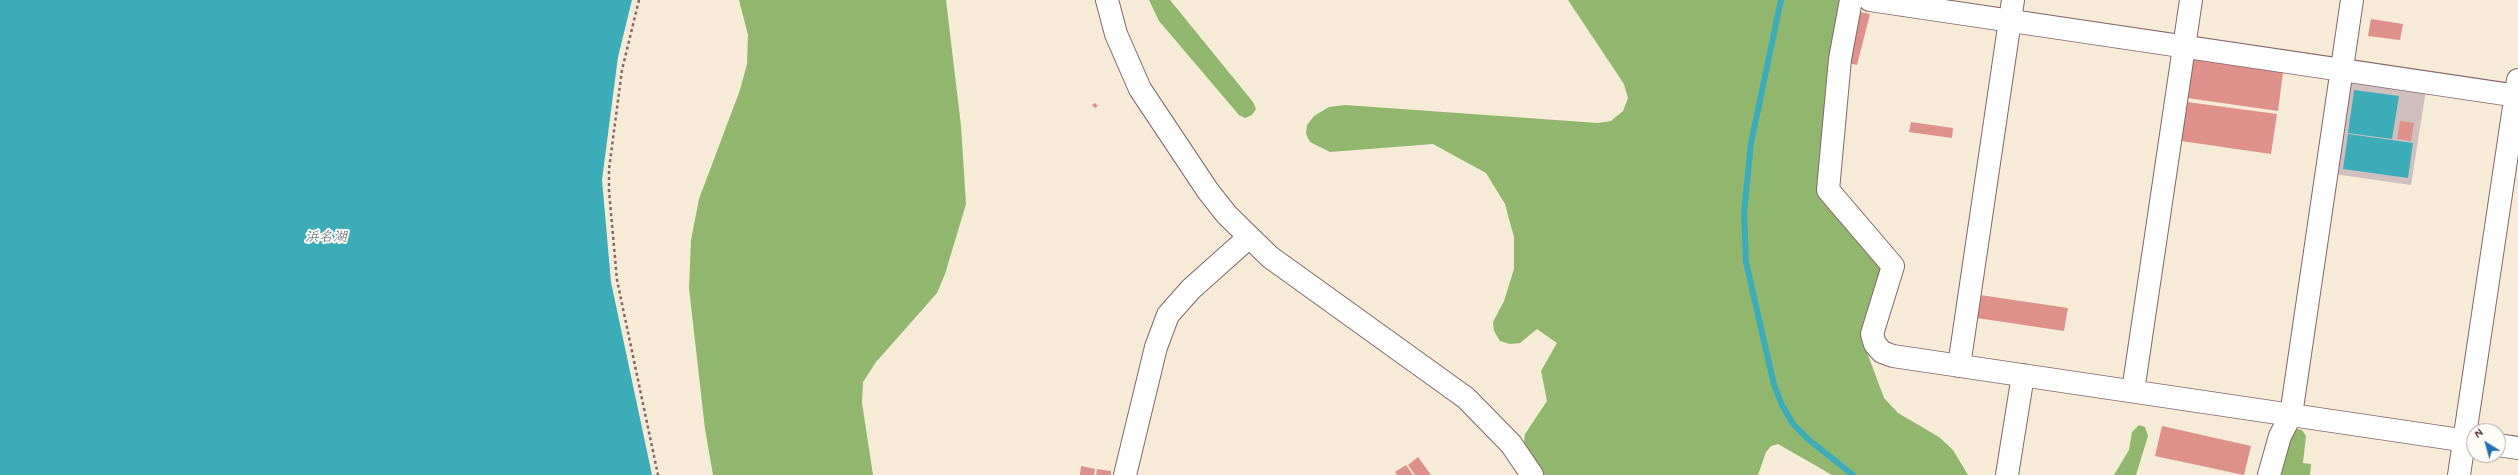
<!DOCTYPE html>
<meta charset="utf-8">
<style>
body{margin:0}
#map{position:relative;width:2518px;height:475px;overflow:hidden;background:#f5ebd6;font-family:Mynerve,sans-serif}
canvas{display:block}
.north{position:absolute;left:2466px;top:423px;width:40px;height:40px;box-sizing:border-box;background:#fdfcf7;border:1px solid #b5a4a5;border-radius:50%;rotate:323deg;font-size:11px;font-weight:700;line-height:16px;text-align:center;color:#4a1f2b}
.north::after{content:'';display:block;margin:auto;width:14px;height:18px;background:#1f6fb2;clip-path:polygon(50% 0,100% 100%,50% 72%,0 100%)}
</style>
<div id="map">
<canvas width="2518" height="475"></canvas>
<div class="north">N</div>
</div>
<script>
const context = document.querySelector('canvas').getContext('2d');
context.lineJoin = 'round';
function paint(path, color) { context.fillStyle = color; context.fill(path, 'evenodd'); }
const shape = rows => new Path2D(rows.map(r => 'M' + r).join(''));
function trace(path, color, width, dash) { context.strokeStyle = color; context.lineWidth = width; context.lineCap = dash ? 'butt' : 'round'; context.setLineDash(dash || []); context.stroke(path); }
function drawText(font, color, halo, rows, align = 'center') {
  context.font = font + ' Mynerve,"Klee One",sans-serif'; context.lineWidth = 4; context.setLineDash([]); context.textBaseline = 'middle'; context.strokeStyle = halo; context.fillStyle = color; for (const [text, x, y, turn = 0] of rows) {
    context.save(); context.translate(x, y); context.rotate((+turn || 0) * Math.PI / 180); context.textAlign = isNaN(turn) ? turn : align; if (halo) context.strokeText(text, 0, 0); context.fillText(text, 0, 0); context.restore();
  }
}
paint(shape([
 [2353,79,2426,90,2411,185,2334,174,2347,83]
]), '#d1bfbf');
paint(shape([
 [739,0,946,0,961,126,966,204,945,274,937,293,876,362,863,382,862,403,873,475,713,475,705,429,689,288,691,240,699,199,740,90,747,64,748,35],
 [1149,0,1170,0,1253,102,1256,109,1252,115,1245,118,1239,115,1159,21],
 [1568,0,1843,0,1821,186,1883,268,1865,347,1884,398,1898,413,1939,437,1953,450,1968,475,1832,475,1778,444,1771,446,1766,452,1758,475,1544,475,1527,449,1524,442,1525,434,1547,401,1541,371,1557,343,1537,329,1520,343,1510,344,1500,341,1494,331,1493,322,1504,301,1514,269,1514,237,1505,204,1486,173,1433,144,1330,152,1310,142,1306,134,1307,125,1314,116,1329,107,1345,105,1598,123,1611,121,1623,111,1628,98,1624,84],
 [2139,425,2145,427,2148,436,2136,475,2114,475,2129,450,2132,432],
 [2297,429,2302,430,2306,436,2303,463,2311,464,2310,475,2278,475,2291,433]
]), '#90b76d');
paint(shape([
 [0,0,632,0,618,57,602,180,611,282,652,475,0,475],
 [2354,90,2399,96,2392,139,2348,133],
 [2348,134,2413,143,2408,178,2343,169]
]), '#3cacb9');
trace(shape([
 [1781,0,1751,143,1744,213,1746,262,1774,385,1782,405,1793,424,1808,439,1853,475]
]), '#3cacb9', 6);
paint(shape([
 [1860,12,1870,14,1857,65,1848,63],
 [2371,19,2403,24,2400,40,2368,36],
 [2193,59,2283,72,2278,111,2187,98],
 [2187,102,2277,114,2271,154,2181,141],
 [1095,103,1098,106,1095,108,1092,105],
 [2400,121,2414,123,2411,141,2397,139],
 [1911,122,1953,128,1952,138,1909,132],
 [1980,295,2068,308,2064,331,1977,318],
 [2162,426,2251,446,2244,475,2155,456],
 [1418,457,1431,475,1415,475,1408,465],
 [1406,465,1413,475,1397,475,1395,472],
 [1081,466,1095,469,1094,475,1080,475],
 [1097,469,1111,471,1111,475,1096,475]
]), '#de918b');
const minor = shape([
 [1107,0,1116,34,1140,89,1208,191,1227,215,1270,257,1466,398,1511,444,1532,475],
 [1851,0,1840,59,1828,190,1893,266,1872,334,1875,344,1882,352,1893,356,2474,442],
 [1870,0,2518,96],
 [1959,366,2013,0],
 [2133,391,2191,0],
 [2498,445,2518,448],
 [1125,475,1156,347,1168,315,1191,289,1248,238],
 [2007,475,2023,375],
 [2269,475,2280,436,2291,415,2352,0],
 [2459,475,2518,80]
]);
trace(minor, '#866667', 24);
trace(shape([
 [639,0,622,70,609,169,609,191,617,280,658,475]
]), '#866667', 2.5, [3, 3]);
trace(minor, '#fff', 22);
drawText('italic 14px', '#445e6b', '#fdfcf7', [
 ["浜名湖",326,238]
]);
</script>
